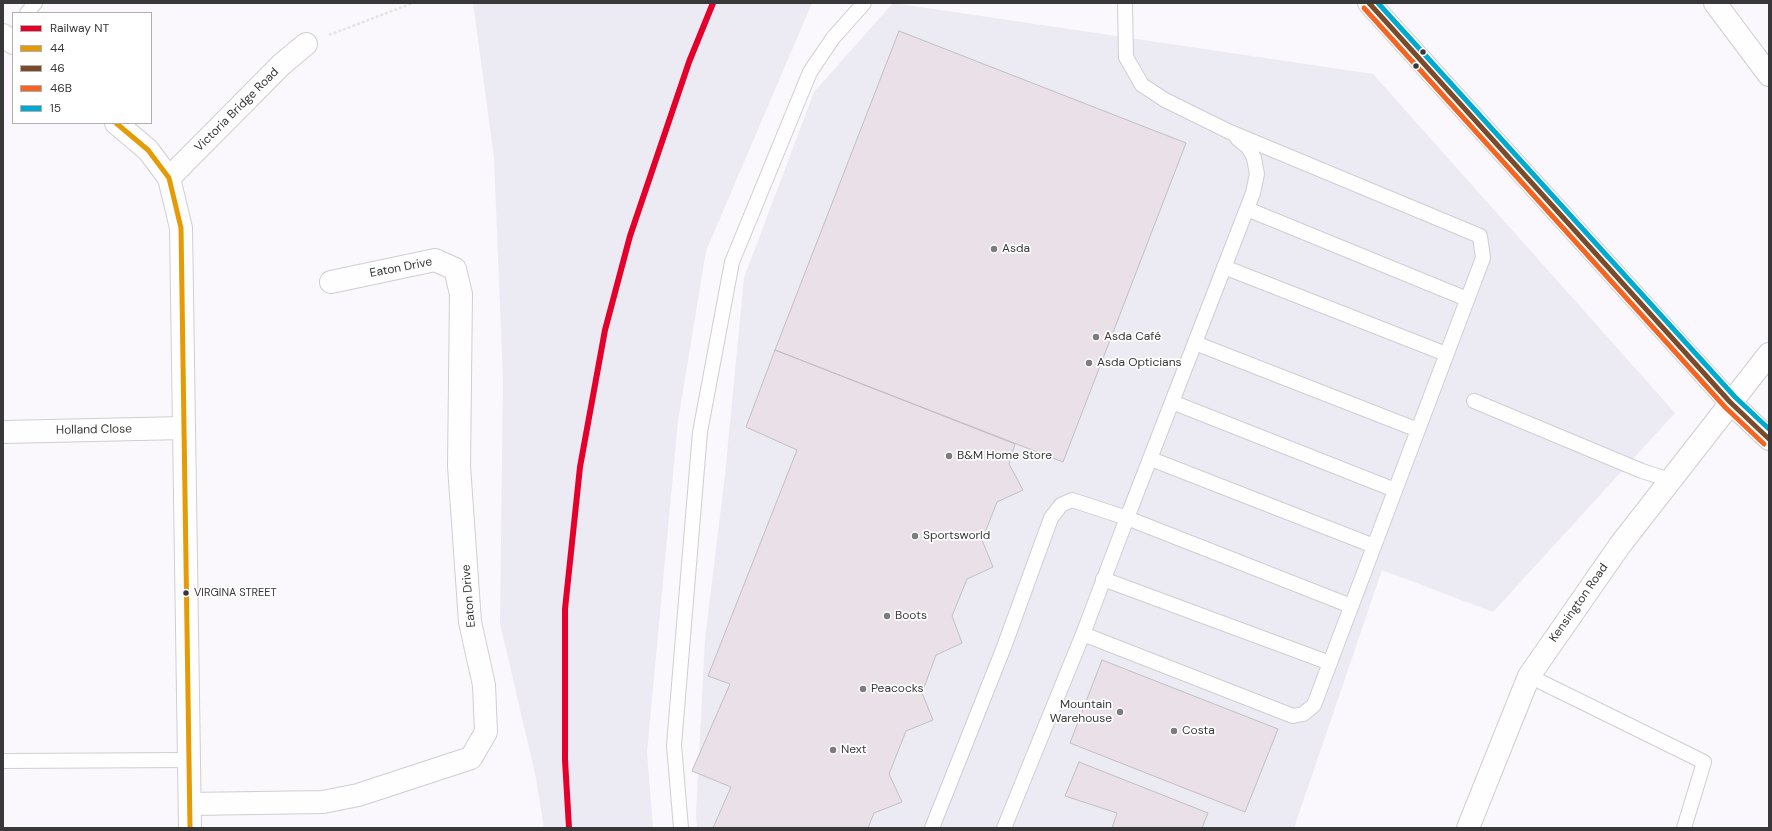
<!DOCTYPE html>
<meta charset="utf-8">
<style>
body{margin:0}
#map{position:relative;width:1772px;height:831px;overflow:hidden;background:#faf8fc;font-family:"DM Sans",sans-serif}
canvas{display:block}
.frame{position:absolute;inset:0;border:4px solid #383739;pointer-events:none}
.legend{position:absolute;left:12px;top:12px;width:140px;height:112px;box-sizing:border-box;background:#fff;border:1px solid #afafb0;margin:0;padding:5px 7px;list-style:none;font-size:12px;color:#383739}
.legend li{display:flex;align-items:center;gap:8px;height:20px}
.legend b{width:20px;border:1px solid #afafb0}
</style>
<div id="map">
<canvas width="1772" height="831"></canvas>
<div class="frame"></div>
<ul class="legend">
<li><b style="height:5px;background:#e4002b"></b>Railway NT</li>
<li><b style="height:5px;background:#e49b06"></b>44</li>
<li><b style="height:5px;background:#7a4b2a"></b>46</li>
<li><b style="height:5px;background:#f26522"></b>46B</li>
<li><b style="height:5px;background:#00a9ce"></b>15</li>
</ul>
</div>
<script>
const context = document.querySelector('canvas').getContext('2d');
context.lineJoin = 'round';
function paint(path, color) { context.fillStyle = color; context.fill(path, 'evenodd'); }
const shape = rows => new Path2D(rows.map(r => 'M' + r).join(''));
function trace(path, color, width, dash) { context.strokeStyle = color; context.lineWidth = width; context.lineCap = dash ? 'butt' : 'round'; context.setLineDash(dash || []); context.stroke(path); }
function drawText(font, color, halo, rows, align = 'center') {
  context.font = font + ' "DM Sans",sans-serif'; context.lineWidth = 3.5; context.setLineDash([]); context.textBaseline = 'middle'; context.strokeStyle = halo; context.fillStyle = color; for (const [text, x, y, turn = 0] of rows) {
    context.save(); context.translate(x, y); context.rotate((+turn || 0) * Math.PI / 180); context.textAlign = isNaN(turn) ? turn : align; if (halo) context.strokeText(text, 0, 0); context.fillText(text, 0, 0); context.restore();
  }
}
paint(shape([
 [473,3,812,3,706,251,678,421,647,752,653,828,544,828,536,778,500,623,503,380,494,157],
 [893,3,1373,74,1675,413,1493,612,1382,570,1294,828,697,828,696,814,705,639,725,475,744,278,814,92]
]), '#eceaf2');
const building = shape([
 [899,31,1186,143,1063,462,775,350,899,31],
 [775,350,1015,444,1009,464,1023,490,997,502,982,540,993,567,967,579,952,616,962,643,936,655,922,693,933,720,906,731,889,774,902,802,874,813,868,828,713,828,731,787,692,771,730,684,708,676,797,450,746,427,775,350],
 [1102,660,1278,729,1245,812,1070,743,1102,660],
 [1079,762,1208,813,1202,828,1112,828,1117,813,1065,796,1079,762]
]);
paint(building, '#eae0e8');
trace(building, '#c2c0c3', 1);
const lane = shape([
 [27,13,35,3],
 [1247,209,1467,299],
 [1224,267,1446,354],
 [1195,343,1418,430],
 [1474,401,1642,471,1670,480],
 [1172,402,1395,490],
 [1151,459,1374,546],
 [1103,579,1330,663],
 [1083,634,1293,716,1303,714,1314,705,1483,258,1480,236,1230,132,1165,100,1142,85,1126,57,1125,3],
 [1529,676,1704,762,1684,828],
 [3,761,189,760],
 [681,828,674,745,700,432,732,262,810,72,833,38,864,3],
 [932,828,1004,647,1051,518,1061,505,1072,500,1127,518,1253,193,1257,174,1254,158,1248,147,1237,138],
 [1004,828,1083,634,1127,518,1351,606]
]);
const street = shape([
 [1715,3,1769,75],
 [169,178,281,65,306,44],
 [3,432,184,428],
 [190,804,323,802,358,795,471,758,486,732,484,685,470,622,459,466,461,294,455,269,435,260,331,282],
 [1468,828,1529,676,1620,545,1769,354]
]);
const secondary = shape([
 [1369,3,1730,402,1769,439],
 [3,35,13,43],
 [116,123,148,150,169,178,181,228,190,828]
]);
trace(lane, '#cfced1', 16);
trace(street, '#cfced1', 24);
trace(secondary, '#cfced1', 24);
trace(shape([
 [329,35,413,3]
]), '#e4e4e4', 2.5, [3, 2]);
trace(lane, '#fefeff', 14);
trace(street, '#fefeff', 22);
trace(secondary, '#fefeff', 22);
trace(shape([
 [116,123,148,150,169,178,181,228,190,828]
]), '#e49b06', 5);
trace(shape([
 [1369,3,1730,402,1769,439]
]), '#7a4b2a', 5);
trace(shape([
 [1364,8,1725,407,1764,444]
]), '#f26522', 5);
trace(shape([
 [1378,3,1735,397,1769,429]
]), '#00a9ce', 5);
trace(shape([
 [569,828,565,760,565,609,580,467,605,330,630,236,689,62,713,3]
]), '#e4002b', 6);
for (const [x, y, r, color] of [
 [1423,52,3.5,"#383739"],
 [1416,66,3.5,"#383739"],
 [994,249,4,"#7c7b7d"],
 [1096,337,4,"#7c7b7d"],
 [1089,363,4,"#7c7b7d"],
 [949,456,4,"#7c7b7d"],
 [915,536,4,"#7c7b7d"],
 [186,593,3.5,"#383739"],
 [887,616,4,"#7c7b7d"],
 [863,689,4,"#7c7b7d"],
 [1120,712,4,"#7c7b7d"],
 [1174,731,4,"#7c7b7d"],
 [833,750,4,"#7c7b7d"]
]) { const dot = new Path2D(); dot.arc(x, y, r, 0, 2 * Math.PI); context.fillStyle = color; context.fill(dot); trace(dot, '#fff', 1.5); }
drawText('11px', '#383739', '#fff', [
 ["VIRGINA STREET",194,593]
], 'left');
drawText('12px', '#383739', '#fff', [
 ["Victoria Bridge Road",237,110,-45],
 ["Eaton Drive",401,268,-11],
 ["Holland Close",94,430,-1],
 ["Eaton Drive",469,596,-95],
 ["Kensington Road",1579,603,-55]
]);
drawText('12px', '#383739', '#fff', [
 ["Asda",1002,249],
 ["Asda Café",1104,337],
 ["Asda Opticians",1097,363],
 ["B&M Home Store",957,456],
 ["Sportsworld",923,536],
 ["Boots",895,616],
 ["Peacocks",871,689],
 ["Mountain",1112,705,"right"],
 ["Warehouse",1112,719,"right"],
 ["Costa",1182,731],
 ["Next",841,750]
], 'left');
</script>
